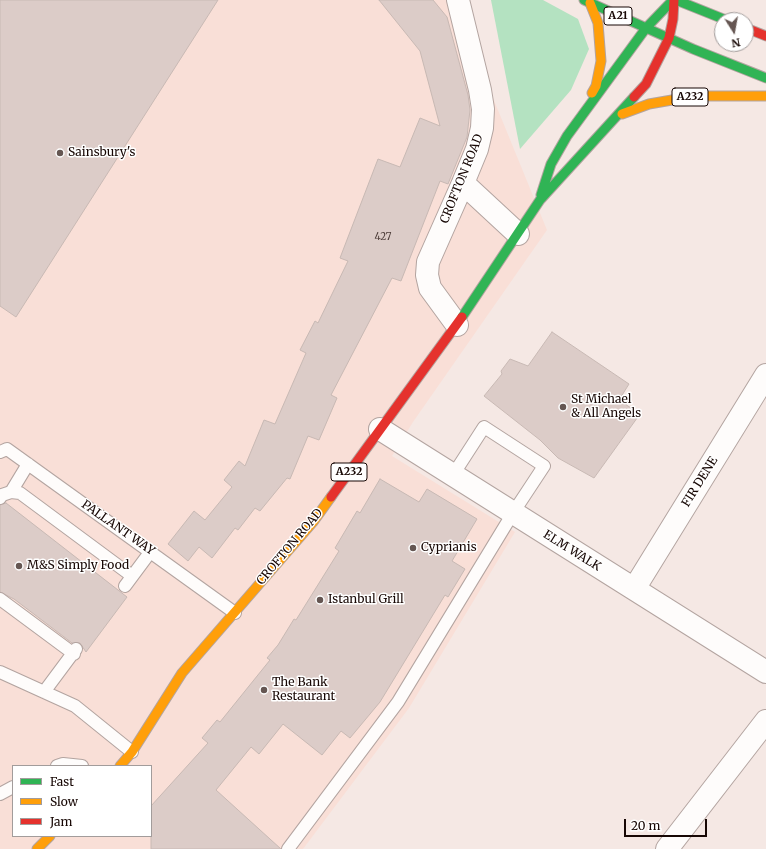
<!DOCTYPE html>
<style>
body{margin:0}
#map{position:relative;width:766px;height:849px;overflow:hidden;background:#f5e8e4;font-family:Merriweather,serif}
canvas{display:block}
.legend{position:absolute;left:12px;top:765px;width:140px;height:72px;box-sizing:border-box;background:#fff;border:1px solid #a29c9b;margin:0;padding:5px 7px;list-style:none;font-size:12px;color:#170704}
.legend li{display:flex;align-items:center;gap:8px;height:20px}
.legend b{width:20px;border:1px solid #a29c9b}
.north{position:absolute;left:714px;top:12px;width:40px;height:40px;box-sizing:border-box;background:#fff;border:1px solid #a29c9b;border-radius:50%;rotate:169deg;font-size:11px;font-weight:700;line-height:16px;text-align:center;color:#170704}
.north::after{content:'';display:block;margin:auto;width:14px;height:18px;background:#655652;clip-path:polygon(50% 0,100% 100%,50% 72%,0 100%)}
.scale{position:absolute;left:624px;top:819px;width:83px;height:18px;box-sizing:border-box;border:2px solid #170704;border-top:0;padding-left:5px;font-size:12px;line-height:14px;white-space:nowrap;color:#170704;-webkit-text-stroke:3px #fff;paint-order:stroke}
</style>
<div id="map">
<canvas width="766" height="849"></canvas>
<ul class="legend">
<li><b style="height:5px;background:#30b455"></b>Fast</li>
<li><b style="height:5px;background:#ff9f0a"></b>Slow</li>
<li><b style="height:5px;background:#e5322d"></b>Jam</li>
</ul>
<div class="north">N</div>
<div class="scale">20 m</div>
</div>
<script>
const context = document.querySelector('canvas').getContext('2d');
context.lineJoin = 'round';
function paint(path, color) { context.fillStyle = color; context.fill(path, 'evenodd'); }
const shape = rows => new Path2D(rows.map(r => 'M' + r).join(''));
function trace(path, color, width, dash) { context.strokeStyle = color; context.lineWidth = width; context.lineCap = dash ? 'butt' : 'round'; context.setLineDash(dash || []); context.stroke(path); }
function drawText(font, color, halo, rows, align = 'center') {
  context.font = font + ' Merriweather,serif'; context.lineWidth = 3; context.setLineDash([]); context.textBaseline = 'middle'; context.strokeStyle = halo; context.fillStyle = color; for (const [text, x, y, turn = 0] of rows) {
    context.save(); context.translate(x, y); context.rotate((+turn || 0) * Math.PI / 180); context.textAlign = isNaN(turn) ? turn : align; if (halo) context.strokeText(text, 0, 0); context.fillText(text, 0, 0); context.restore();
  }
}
paint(shape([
 [0,0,453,0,547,230,413,422,392,456,515,532,409,708,303,849,0,849],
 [13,766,151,766,151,836,13,836]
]), '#f9dfd7');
paint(shape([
 [491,0,543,0,578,19,589,49,571,90,520,149]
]), '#b4e2c1');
const building = shape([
 [0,0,218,0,16,317,0,306,0,0],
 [379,0,433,0,447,17,468,95,470,110,467,137,448,184,440,181,401,281,392,278,331,395,337,398,319,440,308,436,290,479,287,478,260,511,255,508,238,530,235,528,212,558,199,547,188,561,168,544,194,511,205,520,232,487,224,480,239,461,245,466,264,420,275,424,306,353,300,350,315,321,318,323,348,261,340,258,378,159,400,167,420,118,440,126,420,51,379,0],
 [552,332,629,384,619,400,640,414,594,478,558,458,540,440,484,396,502,374,501,371,510,359,528,366,552,332],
 [380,479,419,502,427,489,477,519,452,561,465,569,448,597,445,595,380,702,350,738,341,731,322,755,283,724,259,754,251,747,216,790,281,849,151,849,151,806,208,743,202,738,217,720,220,722,270,660,267,658,278,645,294,619,296,620,339,551,335,548,357,511,360,513,380,479],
 [6,503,127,597,86,652,80,643,72,643,14,599,0,592,0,505,6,503]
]);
paint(building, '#dcccc8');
trace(building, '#c8b9b4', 1);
const lane = shape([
 [0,452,7,449,235,613],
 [11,492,28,464],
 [0,498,2,495,11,492,20,493,132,576],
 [125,586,151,551],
 [0,599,74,654],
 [0,672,75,706,132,752],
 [44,692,76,649],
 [57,766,63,764,82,766],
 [0,794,13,787],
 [288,849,398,702,513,513,544,466,484,427,453,475]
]);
const street = shape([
 [463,183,518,234],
 [457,325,430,288,427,275,428,262,463,183,477,149,482,128,483,109,480,90,458,0],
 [380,429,766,672],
 [634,589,766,375],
 [667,849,766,721]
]);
const fast = shape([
 [584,0,693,49,766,78],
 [676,0,726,20],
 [541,195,551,164,567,136,646,28,673,0],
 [462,317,540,200,634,97]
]);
const slow = shape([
 [590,3,598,23,601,61,596,86,592,93],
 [622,114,649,104,695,96,766,96],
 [120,766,132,752,182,673,313,522,331,497],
 [37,849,50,836]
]);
const jam = shape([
 [746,28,766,36],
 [634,97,646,84,669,38,673,19,674,0],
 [331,497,462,317]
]);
trace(lane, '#b3a4a0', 14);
trace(street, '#b3a4a0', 24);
trace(fast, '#b3a4a0', 11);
trace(slow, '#b3a4a0', 11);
trace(jam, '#b3a4a0', 11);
trace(lane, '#fefcfb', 12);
trace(street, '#fefcfb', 22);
trace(fast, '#30b455', 9);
trace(slow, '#ff9f0a', 9);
trace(jam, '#e5322d', 9);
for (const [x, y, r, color] of [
 [60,153,4,"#655652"],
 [563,407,4,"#655652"],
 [413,548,4,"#655652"],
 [19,566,4,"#655652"],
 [320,600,4,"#655652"],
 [264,690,4,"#655652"]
]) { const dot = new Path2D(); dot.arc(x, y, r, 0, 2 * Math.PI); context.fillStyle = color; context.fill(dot); trace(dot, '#fff', 1.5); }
drawText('10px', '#4c3c38', null, [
 ["427",383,237]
]);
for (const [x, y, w] of [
 [618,16,28],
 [690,97,36],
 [349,472,36]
]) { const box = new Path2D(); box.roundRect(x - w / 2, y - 9, w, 18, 3); context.fillStyle = '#fff'; context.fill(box); trace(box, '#170704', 1); }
drawText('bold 11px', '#170704', null, [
 ["A21",618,16],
 ["A232",690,97],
 ["A232",349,472]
]);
drawText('12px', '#170704', '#fff', [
 ["Sainsbury's",68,153],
 ["St Michael",571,400],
 ["& All Angels",571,414],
 ["Cyprianis",421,548],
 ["M&S Simply Food",27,566],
 ["Istanbul Grill",328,600],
 ["The Bank",272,683],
 ["Restaurant",272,697]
], 'left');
drawText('12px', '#170704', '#fff', [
 ["CROFTON ROAD",462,179,-68],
 ["FIR DENE",700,482,-58],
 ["PALLANT WAY",118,528,35],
 ["CROFTON ROAD",290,547,-50],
 ["ELM WALK",572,551,32]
]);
</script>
